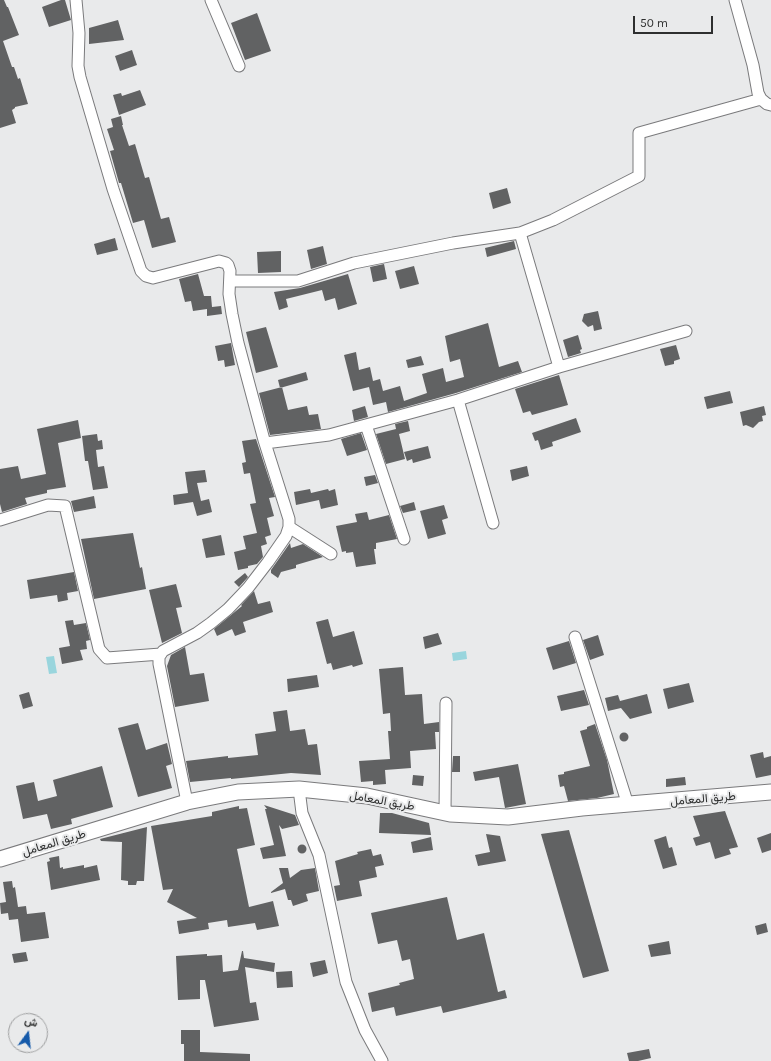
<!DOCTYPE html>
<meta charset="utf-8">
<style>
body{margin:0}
#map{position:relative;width:771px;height:1061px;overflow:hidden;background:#e9eaeb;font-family:Karla,Vazirmatn,sans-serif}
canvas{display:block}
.north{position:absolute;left:8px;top:1013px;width:40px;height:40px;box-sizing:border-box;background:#e9eaeb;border:1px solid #9e9fa0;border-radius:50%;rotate:15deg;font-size:11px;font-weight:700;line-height:16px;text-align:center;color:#2e2f2f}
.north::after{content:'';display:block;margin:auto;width:14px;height:18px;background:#155aaa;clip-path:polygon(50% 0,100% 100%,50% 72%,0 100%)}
.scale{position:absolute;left:633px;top:16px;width:80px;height:18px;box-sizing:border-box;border:2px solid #2e2f2f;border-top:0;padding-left:5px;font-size:12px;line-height:14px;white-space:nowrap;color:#2e2f2f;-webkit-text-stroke:3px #e9eaeb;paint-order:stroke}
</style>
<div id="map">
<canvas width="771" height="1061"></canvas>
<div class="north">ش</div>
<div class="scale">50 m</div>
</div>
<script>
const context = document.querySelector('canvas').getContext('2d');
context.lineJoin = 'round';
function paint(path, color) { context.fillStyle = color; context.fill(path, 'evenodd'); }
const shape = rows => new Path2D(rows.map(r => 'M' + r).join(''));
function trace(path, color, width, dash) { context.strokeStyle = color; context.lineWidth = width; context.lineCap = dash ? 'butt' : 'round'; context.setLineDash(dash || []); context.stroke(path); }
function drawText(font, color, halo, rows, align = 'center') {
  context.font = font + ' Karla,Vazirmatn,sans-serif'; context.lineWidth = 4; context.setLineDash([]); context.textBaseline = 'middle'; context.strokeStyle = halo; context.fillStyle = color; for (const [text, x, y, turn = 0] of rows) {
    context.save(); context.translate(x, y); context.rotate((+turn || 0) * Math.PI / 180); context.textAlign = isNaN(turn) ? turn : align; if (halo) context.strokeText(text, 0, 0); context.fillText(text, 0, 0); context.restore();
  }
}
paint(shape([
 [466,651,467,659,453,661,452,653],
 [54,656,57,673,49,674,46,657]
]), '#99d5dd');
paint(shape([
 [0,0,4,0,7,7,8,7,19,35,3,41,12,67,14,67,18,79,20,78,28,104,15,107,15,108,12,110,16,123,0,128],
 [61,0,65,0,71,20,49,27,42,7],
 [257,13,271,51,245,60,231,23],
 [118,20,124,40,89,44,89,28],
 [132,50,137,65,120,71,115,56],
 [140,90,146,105,119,115,113,95,121,93,122,96],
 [121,116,123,125,122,125,129,146,135,144,145,178,149,177,161,219,169,217,176,242,152,248,144,220,133,223,121,183,119,183,110,151,114,150,107,129,113,127,111,119],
 [507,188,511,203,493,209,489,193],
 [115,238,118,250,97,255,94,244],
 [514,241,516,249,487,257,485,248],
 [323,246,327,264,311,269,307,250],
 [281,251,281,272,258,273,257,252],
 [384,264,387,279,373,282,370,267],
 [414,266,419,284,400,289,395,271],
 [198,274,204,296,211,296,212,307,221,306,222,314,207,316,207,309,193,311,191,301,185,302,179,279],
 [348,274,357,304,338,310,335,298,325,301,322,290,286,299,288,307,279,310,274,292,300,288],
 [598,311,602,329,594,331,593,325,588,327,582,321,584,314],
 [488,323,499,367,518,361,522,372,456,393,388,412,386,402,373,405,369,387,353,391,344,355,356,352,359,370,370,367,373,381,380,379,383,391,400,386,404,401,427,393,422,374,443,368,446,382,464,377,460,359,450,362,445,336],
 [266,327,278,367,256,373,246,332],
 [578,335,582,349,580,350,581,353,568,357,563,340],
 [231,343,235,365,225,367,224,360,218,361,215,346],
 [676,345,680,359,674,361,674,364,665,366,660,349],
 [421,356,424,365,408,368,406,360],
 [306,372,308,380,280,388,278,380],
 [559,375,568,405,532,415,530,411,523,413,515,389],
 [282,387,288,410,307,406,309,415,318,414,321,429,270,435,259,393],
 [730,391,733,403,707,409,704,397],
 [365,406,368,417,354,421,352,410],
 [764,406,766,415,762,416,763,421,759,422,753,428,746,425,743,426,740,412],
 [576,418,581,432,552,442,553,446,541,450,538,440,535,441,532,433],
 [78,420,81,438,58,443,66,487,47,490,47,493,25,498,27,504,2,512,0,504,0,469,18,466,21,479,46,474,37,429],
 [408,421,410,431,399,434,405,459,386,464,376,434,396,429,395,424],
 [361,433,367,450,347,456,341,439],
 [97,434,98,441,102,440,103,449,96,450,98,467,104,466,108,488,93,490,88,461,85,461,82,436],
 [256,439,275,497,269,498,274,516,267,518,271,535,265,537,267,544,261,546,263,557,257,564,248,566,248,568,238,570,234,552,246,549,243,536,257,533,250,504,256,503,250,473,244,474,242,463,246,462,242,441],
 [428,446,431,458,413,463,412,459,407,461,404,452],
 [527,466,529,476,512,481,510,470],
 [205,470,207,482,197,483,201,501,209,499,212,512,197,516,193,502,174,505,173,495,188,493,185,472],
 [375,475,378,483,366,486,364,477],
 [310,489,311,493,328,489,329,491,335,489,338,505,321,509,319,500,296,505,294,492],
 [94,496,96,508,74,512,71,501],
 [414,502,416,510,403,513,400,506],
 [444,505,448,518,442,520,446,534,428,539,420,511],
 [367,512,369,520,389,515,397,539,376,543,376,549,374,549,376,564,356,567,353,552,346,553,346,551,342,552,336,526,357,522,355,514],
 [133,533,140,568,142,567,146,589,94,599,81,539],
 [221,535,225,555,206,558,202,539],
 [290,543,291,548,303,544,323,557,296,565,296,568,281,572,278,578,271,573,271,570],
 [74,572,78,591,67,593,68,600,58,602,57,595,30,599,27,580],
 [245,573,248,577,239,587,234,582],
 [176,584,182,607,176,608,182,633,162,643,149,590],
 [254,591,258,604,270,601,273,612,243,622,246,632,235,636,232,629,217,636,214,629,242,606,241,605],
 [328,619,333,637,354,631,363,664,353,667,352,665,333,670,331,663,327,664,316,622],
 [73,620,74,625,86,623,90,640,86,641,87,649,80,650,83,660,62,664,59,648,70,646,65,621],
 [438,633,442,644,425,649,423,637],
 [598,635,604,655,590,660,583,640],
 [569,641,576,663,553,670,546,648],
 [185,647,190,675,204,673,209,701,175,707,167,666,171,655],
 [403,667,405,695,422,694,424,724,439,722,439,732,435,732,436,749,410,751,411,768,385,770,386,784,373,785,373,781,361,782,359,761,390,759,388,731,391,731,390,713,383,714,379,669],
 [317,675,319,687,288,692,287,679],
 [689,683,694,702,668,709,663,689],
 [584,690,589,705,561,711,557,696],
 [29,692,33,706,23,709,19,695],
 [647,694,652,713,630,719,621,708,608,711,605,698,618,695,620,701],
 [287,710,290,731,305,729,308,745,317,744,321,775,291,773,231,779,231,778,190,782,186,761,228,756,228,758,258,755,255,734,276,731,273,712],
 [138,723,146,750,167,743,172,764,166,766,172,788,138,797,118,728],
 [595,724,607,760,614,794,597,798,568,801,564,786,560,787,558,775,564,774,564,772,590,766,580,731,587,729,587,727],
 '619.5 737a4.5 4.5 0 1 1 9 0a4.5 4.5 0 1 1-9 0Z',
 [763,752,764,758,771,756,771,775,756,778,750,755],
 [453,756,460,756,460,772,452,772],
 [518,764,526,804,505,808,499,777,475,781,473,772],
 [102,766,113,807,71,819,72,824,51,829,47,814,23,819,16,786,34,782,38,801,57,796,53,780],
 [413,775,424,776,423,786,412,785],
 [685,777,686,785,666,787,666,779],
 [264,805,295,815,299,825,282,829,279,825,286,856,263,859,260,848,274,845,265,809,267,809],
 [239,806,239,809,247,808,255,845,237,849,249,907,273,901,279,926,257,930,255,923,228,927,227,920,208,923,209,929,179,934,177,921,197,918,167,902,173,889,163,890,151,826,212,816,212,812],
 [725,811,738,847,729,849,731,854,715,859,710,842,696,846,693,838,700,836,693,816],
 [380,813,392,813,429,823,431,835,379,833],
 [147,827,144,881,137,881,136,885,128,885,128,881,121,880,122,842,101,841,100,839],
 [569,830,609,971,583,978,541,834],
 [771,833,771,850,762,853,757,838],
 [486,834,500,836,506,861,478,866,475,855,490,852],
 [666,836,669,848,672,847,677,865,663,869,654,840],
 [431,837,433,850,413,853,411,842],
 '297.5 849a4.5 4.5 0 1 1 9 0a4.5 4.5 0 1 1-9 0Z',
 [371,849,373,856,381,854,384,865,375,867,377,877,359,881,362,896,337,901,334,886,340,885,335,861,358,854,357,852],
 [59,856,60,868,63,867,63,869,84,865,84,868,97,865,100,880,51,890,47,862,50,861,49,858],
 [279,868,288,868,290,878,301,870,315,868,319,891,306,894,308,901,293,906,291,900,288,900,285,889,271,893,271,892,283,883],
 [12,881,13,888,15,887,18,907,26,906,27,914,45,912,49,938,21,942,18,919,9,920,8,913,1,914,0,903,6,902,3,882],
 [447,897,457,940,484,933,498,992,505,990,507,998,443,1013,441,1006,396,1016,394,1007,372,1012,368,993,400,985,399,983,414,979,410,959,402,961,397,940,378,944,371,913],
 [766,923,768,932,757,935,755,926],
 [669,941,671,954,651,957,648,945],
 [242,951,243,951,244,958,275,963,274,972,245,967,250,1003,256,1002,259,1020,214,1027,205,980,200,980,200,999,178,1000,176,956,207,954,207,956,222,955,223,972,238,970],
 [26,952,28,961,14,963,12,954],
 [325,960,328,973,313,977,310,963],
 [292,971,293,987,277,988,276,972],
 [181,1030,200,1030,200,1052,250,1054,250,1061,184,1061,184,1044,181,1044],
 [649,1049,651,1058,638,1061,629,1061,627,1053]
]), '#616263');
const street = shape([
 [76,0,79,33,78,66,80,77,113,189,141,271,146,276,153,278,219,261,226,263,228,265,230,271,229,294,232,314,238,343,264,440,289,519,289,527,286,536,268,562,248,588,228,609,211,623,197,633,163,651,159,657,159,664,187,802],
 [211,0,239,66],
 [735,0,753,65,758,93,761,99,767,104,771,105],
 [520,233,559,367],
 [230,281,298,281,354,263,453,243,520,233,553,220,639,176,639,133,761,99],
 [458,400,493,523],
 [366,425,404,539],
 [265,443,329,435,458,400,559,367,686,331],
 [0,520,48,505,65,506,99,649,107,658,161,654],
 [289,527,331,554],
 [575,637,628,805],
 [299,789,302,813,319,855,346,982,365,1030,382,1061],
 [445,813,446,703]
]);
const secondary = shape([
 [0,859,187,802,238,792,299,789,367,796,450,814,508,817,582,808,771,792]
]);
trace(street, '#7a7a7c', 13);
trace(secondary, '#7a7a7c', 17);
trace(street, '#fff', 11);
trace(secondary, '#fff', 15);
drawText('12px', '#2e2f2f', '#e9eaeb', [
 ["طريق المعامل",703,799,-5],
 ["طريق المعامل",382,801,10],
 ["طريق المعامل",54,843,-17]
]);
</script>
